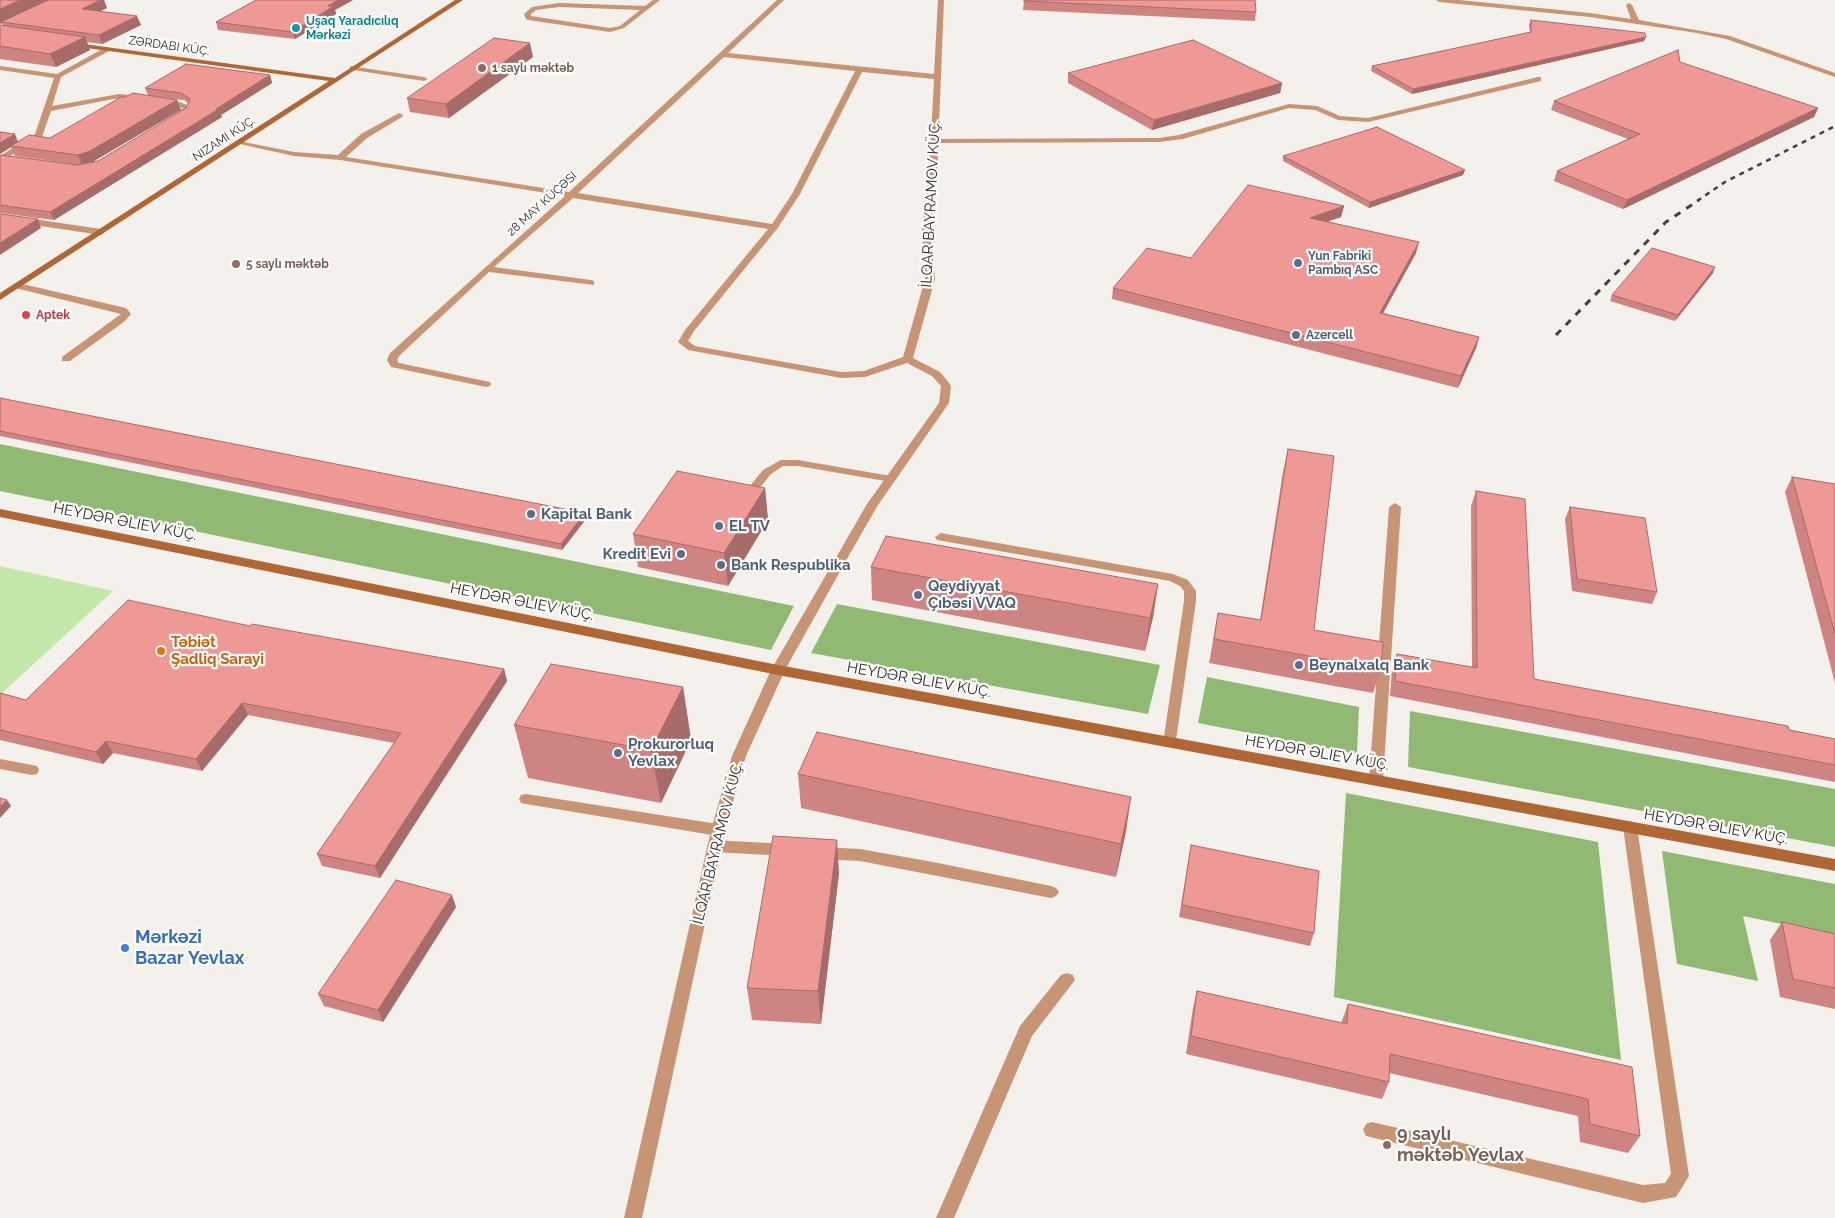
<!DOCTYPE html>
<meta charset="utf-8">
<style>
body{margin:0}
canvas{display:block;background:#f4f0ec}
</style>
<canvas width="1835" height="1218"></canvas>
<script>
const context = document.querySelector('canvas').getContext('2d');
context.lineJoin = 'round';
function paint(path, color) { context.fillStyle = color; context.fill(path, 'evenodd'); }
const shape = rows => new Path2D(rows.map(r => 'M' + r).join(''));
function trace(path, color, width, dash) { context.strokeStyle = color; context.lineWidth = width; context.lineCap = dash ? 'butt' : 'round'; context.setLineDash(dash || []); context.stroke(path); }
function drawText(font, color, halo, rows, align = 'center') {
  context.font = font + ' Raleway,sans-serif'; context.lineWidth = 4.5; context.setLineDash([]); context.textBaseline = 'middle'; context.strokeStyle = halo; context.fillStyle = color; for (const [text, x, y, turn = 0] of rows) {
    context.save(); context.translate(x, y); context.rotate((+turn || 0) * Math.PI / 180); context.textAlign = isNaN(turn) ? turn : align; if (halo) context.strokeText(text, 0, 0); context.fillText(text, 0, 0); context.restore();
  }
}
paint(shape([
 [0,566,113,591,0,695]
]), '#c4e8a9');
paint(shape([
 [0,444,794,606,771,650,0,491],
 [837,604,1160,665,1148,714,811,653],
 [1207,677,1359,707,1357,754,1198,723],
 [1410,711,1835,789,1835,847,1408,767],
 [1346,793,1598,842,1621,1060,1334,997],
 [1662,851,1835,884,1835,935,1743,916,1758,981,1677,964]
]), '#91b973');
paint(shape([
 [653,0,660,0,624,28,610,32,528,20,526,19,524,14,532,7,559,3,645,6,653,0],
 [559,7,640,10,620,26,610,28,531,16,531,14,536,10,559,7],
 [106,47,110,49,109,51,61,77,52,106,119,94,142,96,146,98,145,100,119,98,51,111,42,137,35,143,0,161,0,156,35,134,54,78,0,70,0,66,57,74,106,47],
 [350,66,424,77,428,79,424,81,353,70,350,70,350,66],
 [1538,77,1541,77,1541,81,1368,122,1338,120,1315,110,1289,108,1183,139,1159,142,934,143,930,141,934,139,1159,138,1179,135,1289,104,1317,106,1340,116,1368,118,1538,77],
 [159,99,180,102,191,107,188,114,176,120,172,118,183,108,159,103,159,99],
 [18,283,126,308,131,314,125,321,70,361,62,361,62,357,121,314,15,288,13,286,18,283],
 [781,460,798,460,891,476,897,479,891,482,798,466,783,466,771,474,749,501,741,501,739,499,741,497,763,470,781,460],
 [1395,503,1401,507,1383,780,1381,784,1376,785,1371,784,1369,780,1389,507,1395,503],
 [941,533,1173,574,1188,580,1196,591,1196,601,1175,747,1165,747,1163,743,1184,601,1184,591,1180,586,1170,581,937,540,935,537,941,533],
 [0,759,32,765,37,766,39,770,37,774,32,775,0,769,0,759],
 [526,794,718,824,723,826,725,830,723,834,718,836,526,804,521,803,519,799,521,795,526,794],
 [1630,821,1635,823,1637,827,1689,1176,1676,1197,1643,1203,1366,1136,1363,1130,1366,1124,1372,1122,1643,1185,1665,1183,1671,1174,1623,827,1625,823,1630,821],
 [714,840,786,844,791,846,793,850,791,854,786,856,714,852,709,850,707,846,709,842,714,840],
 [821,847,860,849,933,862,1051,886,1056,888,1059,892,1056,896,1051,898,860,861,821,859,816,857,814,853,816,849,821,847],
 [1067,973,1073,975,1075,980,1032,1036,954,1218,936,1218,1020,1026,1061,975,1067,973]
]), '#c79576');
paint(shape([
 [777,0,784,0,728,53,934,74,938,0,944,0,937,175,930,229,935,279,913,358,940,372,950,384,951,386,949,403,878,505,852,550,785,670,746,756,725,830,642,1218,624,1218,711,830,732,756,771,670,867,504,939,403,941,386,932,376,907,363,865,377,841,378,688,350,678,342,685,330,768,229,573,198,494,267,591,280,594,281,594,285,489,272,399,356,397,360,399,363,490,382,491,384,490,386,486,387,391,367,387,360,390,353,565,196,340,160,294,156,235,143,239,141,294,152,338,155,361,134,399,113,403,115,402,117,367,138,346,157,569,192,777,0],
 [724,57,855,71,792,194,772,224,578,193,724,57],
 [862,72,934,79,929,175,922,229,925,279,903,357,864,371,841,372,695,346,688,341,694,331,777,229,800,194,862,72],
 [1436,0,1459,0,1590,13,1631,19,1626,5,1629,3,1632,5,1639,20,1730,36,1835,73,1835,77,1726,39,1697,33,1590,17,1439,2,1436,0],
 [0,214,101,229,105,232,101,235,0,220,0,214]
]), '#c79576');
paint(shape([
 [455,0,463,0,0,300,0,293,329,81,72,46,69,46,69,42,335,78,455,0],
 [0,509,778,665,1835,859,1835,871,778,675,0,517,0,509]
]), '#ae6735');
trace(shape([
 [1697,201,1725,182,1835,126]
]), '#43413f', 2.5, [5, 5]);
trace(shape([
 [1556,335,1666,222,1699,200]
]), '#43413f', 3, [7, 7]);
paint(shape([
 [0,0,107,8,100,11,141,25,102,44,87,42,90,50,56,67,0,59,0,25,3,26,2,23,0,24],
 [256,0,353,0,335,10,336,14,295,39,218,30,216,22],
 [1024,0,1256,12,1255,21,1023,10],
 [1531,20,1646,37,1644,41,1412,94,1371,71,1372,66,1530,32,1529,25],
 [533,57,449,118,410,112,407,98],
 [1068,73,1282,83,1280,93,1152,130,1068,83],
 [270,75,272,83,221,115,222,117,54,220,0,213,0,155,75,164,15,156,11,147,0,154,0,132,18,141,50,138,125,97,148,95,145,88],
 [172,99,184,100,188,103,186,108,98,161,94,161,181,110,177,100],
 [1554,101,1818,108,1814,117,1623,209,1554,181,1557,171,1628,139,1551,110],
 [1283,156,1463,175,1369,208,1283,161],
 [1344,206,1341,217,1328,221,1416,253,1383,313,1479,337,1476,348,1458,388,1112,299,1113,288,1191,258],
 [1713,273,1675,321,1610,301,1612,295],
 [0,398,585,513,586,519,562,550,0,436],
 [1288,449,1314,630,1381,669,1373,693,1209,663,1218,613,1260,620,1283,472],
 [1792,477,1835,484,1835,683,1785,492],
 [765,488,768,520,728,586,638,567,633,534],
 [1476,491,1534,679,1835,739,1835,782,1390,696,1392,669,1397,654,1472,667,1471,506],
 [1570,507,1657,592,1652,604,1572,591,1565,519],
 [871,567,1158,584,1153,617,1145,651,872,600],
 [250,626,504,669,507,681,380,878,322,866,317,854,394,743,248,715,202,771,113,753,103,764,0,740,0,693,26,700],
 [683,687,691,740,661,803,528,778,514,725],
 [798,774,1126,831,1116,877,801,808],
 [1191,845,1314,933,1310,946,1179,917],
 [839,873,821,1024,752,1020,747,988],
 [456,907,383,1022,324,1006,318,994],
 [1782,922,1835,934,1835,1009,1780,997,1770,940],
 [1197,991,1341,1023,1348,1004,1632,1067,1640,1136,1628,1153,1580,1142,1578,1116,1389,1073,1389,1082,1382,1099,1186,1054,1193,1008]
]), '#ce8482');
paint(shape([
 [20,0,53,0,1,22,2,23,0,24,0,9],
 [100,0,104,0,107,8,86,18,82,9],
 [338,0,353,0,335,10,336,14,295,39,292,32,328,6],
 [137,16,141,25,102,44,99,35],
 [85,37,90,50,56,67,50,54],
 [1646,37,1644,41,1412,94,1413,89],
 [530,43,533,57,449,118,446,104],
 [270,75,272,83,221,115,222,117,54,220,50,212],
 [1282,83,1280,93,1152,130,1154,120],
 [177,100,181,110,94,161,82,165,78,155],
 [1818,108,1814,117,1623,209,1627,200],
 [15,134,18,142,11,146,11,147,0,154,0,143],
 [1465,170,1463,175,1369,208,1370,202],
 [1344,206,1341,217,1308,228,1310,218],
 [38,219,41,228,0,255,0,243],
 [1419,242,1416,253,1377,324,1380,313],
 [1715,267,1713,273,1675,321,1678,315],
 [1479,337,1476,348,1458,388,1461,376],
 [765,488,768,520,728,586,724,553],
 [585,513,586,519,562,550,561,544],
 [1158,584,1153,617,1145,651,1150,618],
 [504,669,507,681,380,878,375,866],
 [683,687,691,740,661,803,651,750],
 [242,703,248,715,202,771,196,759],
 [106,741,113,753,103,764,96,752],
 [1131,797,1126,831,1116,877,1121,844],
 [7,800,11,806,0,818,0,807],
 [837,840,839,873,821,1024,818,991],
 [452,895,456,907,383,1022,378,1010]
]), '#a76b6a');
const building = shape([
 [0,0,20,0,0,9,0,0],
 [48,0,100,0,82,9,137,16,99,35,1,22,48,0],
 [256,0,338,0,328,6,334,6,292,32,216,22,256,0],
 [1024,0,1255,0,1256,12,1024,1,1024,0],
 [1531,20,1645,33,1646,37,1413,89,1372,66,1531,32,1531,20],
 [0,25,85,37,50,54,0,46,0,25],
 [494,38,530,43,446,104,407,98,494,38],
 [1193,40,1282,83,1154,120,1068,73,1193,40],
 [1678,50,1680,62,1818,108,1627,200,1557,171,1640,134,1554,101,1678,50],
 [186,64,270,75,216,109,219,109,50,212,0,205,0,155,78,165,98,161,186,108,190,99,181,93,145,88,186,64],
 [133,93,177,100,90,151,78,155,11,146,29,135,50,138,121,97,125,97,133,93],
 [1377,127,1465,170,1370,202,1283,156,1377,127],
 [0,132,15,134,0,143,0,132],
 [1248,185,1344,206,1310,218,1419,242,1380,313,1479,337,1461,376,1113,288,1147,248,1191,258,1248,185],
 [0,214,38,219,0,243,0,214],
 [1652,248,1715,267,1678,315,1612,295,1652,248],
 [0,398,585,513,561,544,0,431,0,398],
 [1288,449,1334,456,1314,630,1383,642,1381,669,1214,639,1218,613,1261,620,1288,449],
 [677,471,765,488,724,553,633,534,677,471],
 [1792,477,1835,484,1835,634,1792,477],
 [1476,491,1525,499,1534,679,1788,726,1789,730,1835,739,1835,765,1395,681,1397,654,1477,668,1476,491],
 [1570,507,1645,518,1657,592,1577,579,1570,507],
 [886,536,1158,584,1150,618,871,567,886,536],
 [128,600,250,626,252,624,504,669,375,866,317,854,401,733,242,703,196,759,106,741,96,752,0,730,0,693,26,700,128,600],
 [551,664,683,687,651,750,514,725,551,664],
 [817,732,1131,797,1121,844,798,774,817,732],
 [0,798,7,800,0,807,0,798],
 [773,836,837,840,818,991,747,988,773,836],
 [1191,845,1319,871,1314,933,1182,905,1191,845],
 [396,880,452,895,378,1010,318,994,396,880],
 [1782,922,1835,934,1835,988,1793,979,1782,922],
 [1197,991,1347,1024,1348,1004,1632,1067,1640,1136,1590,1124,1588,1099,1390,1054,1389,1082,1191,1036,1197,991]
]);
paint(building, '#ef9997');
trace(building, '#a76b6a', 1);
for (const [x, y, r, color] of [
 [296,28,5,"#0f9aa8"],
 [482,68,5,"#8d6e63"],
 [1298,263,5,"#5c6f8a"],
 [236,264,5,"#8d6e63"],
 [26,315,5,"#e0444e"],
 [1296,335,5,"#5c6f8a"],
 [531,514,5,"#5c6f8a"],
 [719,526,5,"#5c6f8a"],
 [681,554,5,"#5c6f8a"],
 [721,565,5,"#5c6f8a"],
 [918,595,5,"#5c6f8a"],
 [161,651,5,"#e8710a"],
 [1299,665,5,"#5c6f8a"],
 [618,753,5,"#5c6f8a"],
 [125,948,5,"#3f7fe0"],
 [1387,1145,5,"#8d6e63"]
]) { const dot = new Path2D(); dot.arc(x, y, r, 0, 2 * Math.PI); context.fillStyle = color; context.fill(dot); trace(dot, '#fffefd', 2); }
drawText('bold 12px', '#0d838f', '#fffefd', [
 ["Uşaq Yaradıcılıq",306,21],
 ["Mərkəzi",306,35]
], 'left');
drawText('12px', '#2c2a29', '#fffefd', [
 ["ZƏRDABI KÜÇ.",169,46,8],
 ["NIZAMI KÜÇ.",224,139,-33],
 ["28 MAY KÜÇƏSI",542,204,-42]
]);
drawText('bold 12px', '#785e54', '#fffefd', [
 ["1 saylı məktəb",492,68],
 ["5 saylı məktəb",246,264]
], 'left');
drawText('bold 12px', '#4e5e75', '#fffefd', [
 ["Yun Fabriki",1308,256],
 ["Pambıq ASC",1308,270],
 ["Azercell",1306,335]
], 'left');
drawText('bold 12px', '#be3a42', '#fffefd', [
 ["Aptek",36,315]
], 'left');
drawText('15px', '#2c2a29', '#fffefd', [
 ["İLQAR BAYRAMOV KÜÇ.",931,204,-87],
 ["HEYDƏR ƏLIEV KÜÇ.",125,522,11],
 ["HEYDƏR ƏLIEV KÜÇ.",522,602,11],
 ["HEYDƏR ƏLIEV KÜÇ.",919,680,10],
 ["HEYDƏR ƏLIEV KÜÇ.",1317,753,10],
 ["HEYDƏR ƏLIEV KÜÇ.",1716,827,10],
 ["İLQAR BAYRAMOV KÜÇ.",718,843,-76]
]);
drawText('bold 15px', '#4e5e75', '#fffefd', [
 ["Kapital Bank",541,514],
 ["EL TV",729,526],
 ["Kredit Evi",671,554,"right"],
 ["Bank Respublika",731,565],
 ["Qeydiyyat",928,586],
 ["Çıbəsi VVAQ",928,603],
 ["Beynalxalq Bank",1309,665],
 ["Prokurorluq",628,744],
 ["Yevlax",628,761]
], 'left');
drawText('bold 15px', '#c56008', '#fffefd', [
 ["Təbiət",171,642],
 ["Şadliq Sarayi",171,659]
], 'left');
drawText('bold 18px', '#366cbe', '#fffefd', [
 ["Mərkəzi",135,938],
 ["Bazar Yevlax",135,959]
], 'left');
drawText('bold 18px', '#785e54', '#fffefd', [
 ["9 saylı",1397,1135],
 ["məktəb Yevlax",1397,1156]
], 'left');
</script>
